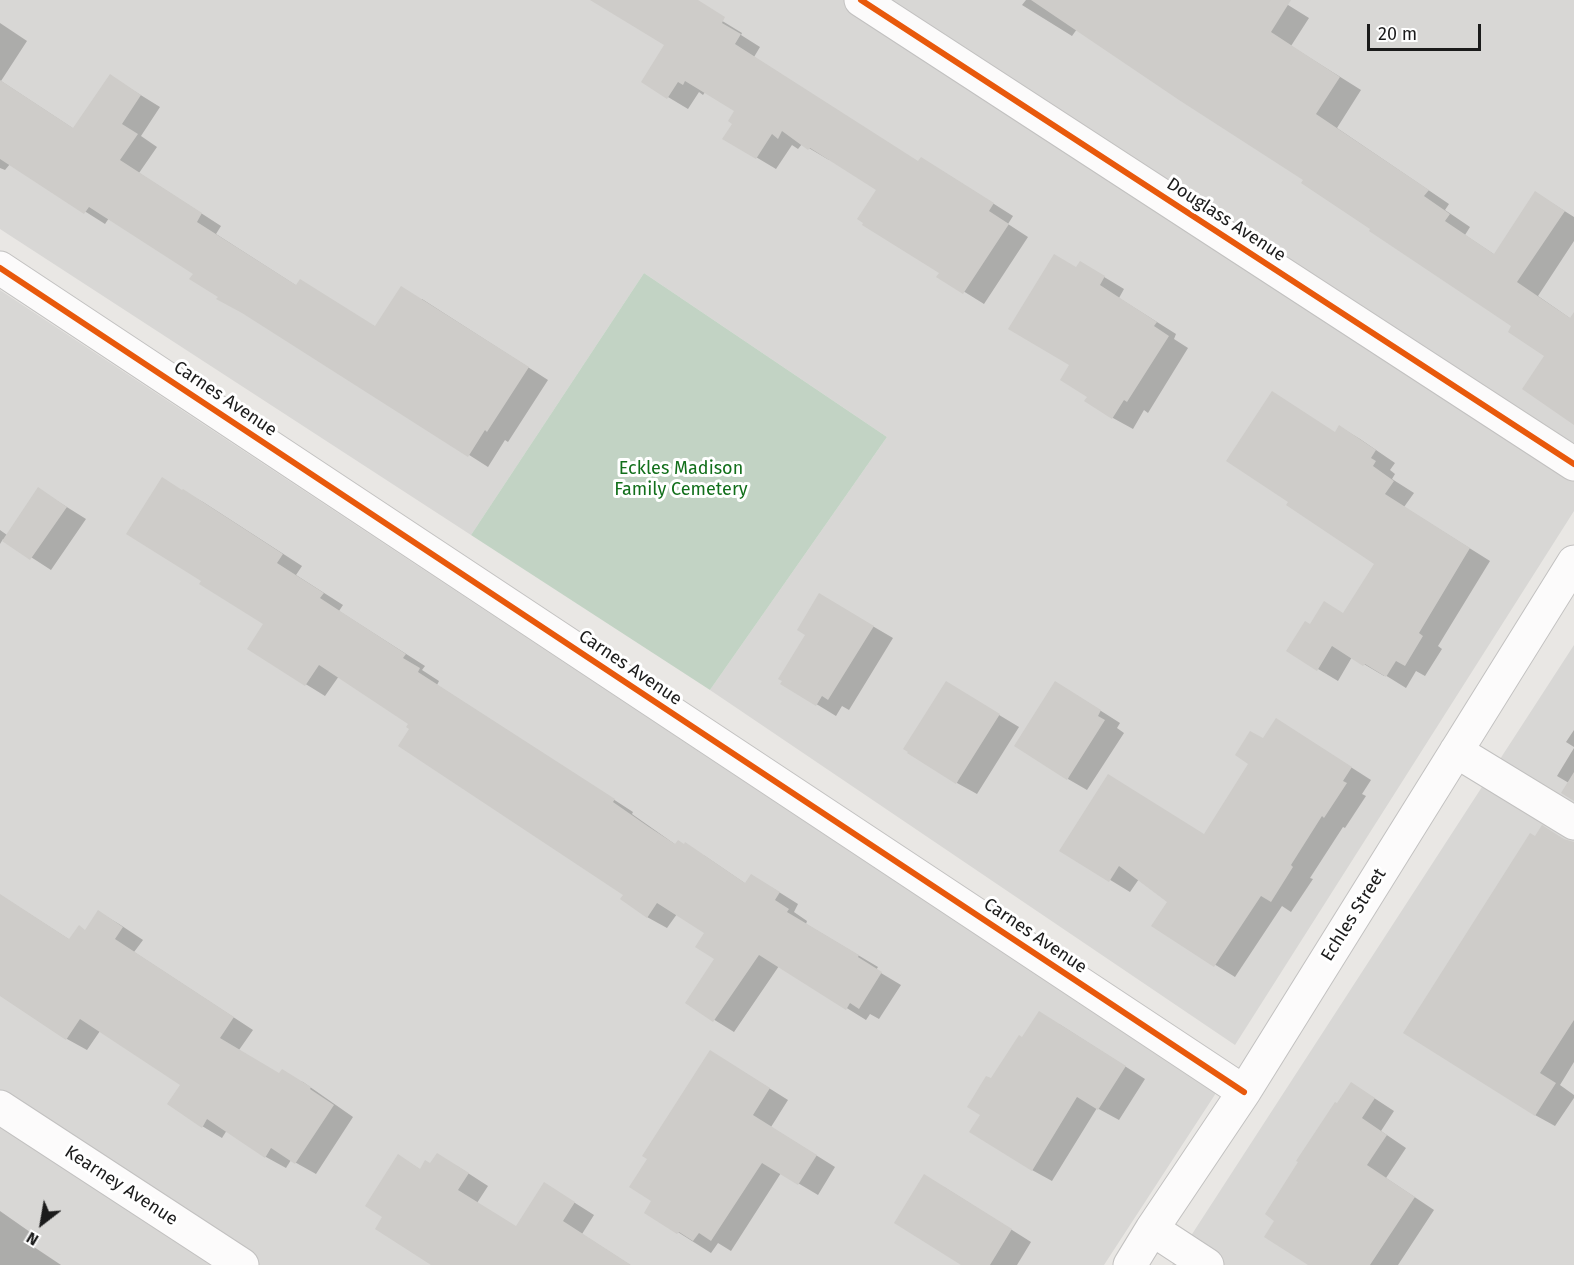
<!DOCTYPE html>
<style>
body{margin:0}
#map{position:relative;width:1574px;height:1265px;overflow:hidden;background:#e9e7e4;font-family:"Fira Sans",sans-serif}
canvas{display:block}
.north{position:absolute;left:12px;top:1193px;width:60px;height:60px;-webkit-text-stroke:4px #fff;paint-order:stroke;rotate:211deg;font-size:16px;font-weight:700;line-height:24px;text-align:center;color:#1b1b1b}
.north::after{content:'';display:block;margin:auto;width:21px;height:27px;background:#1b1b1b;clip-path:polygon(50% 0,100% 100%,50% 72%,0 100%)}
.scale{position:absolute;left:1367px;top:24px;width:114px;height:27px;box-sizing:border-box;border:3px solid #1b1b1b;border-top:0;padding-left:8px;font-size:18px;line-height:21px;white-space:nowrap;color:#1b1b1b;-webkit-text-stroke:4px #fff;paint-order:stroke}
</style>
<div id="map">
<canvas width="1574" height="1265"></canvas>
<div class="north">N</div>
<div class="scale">20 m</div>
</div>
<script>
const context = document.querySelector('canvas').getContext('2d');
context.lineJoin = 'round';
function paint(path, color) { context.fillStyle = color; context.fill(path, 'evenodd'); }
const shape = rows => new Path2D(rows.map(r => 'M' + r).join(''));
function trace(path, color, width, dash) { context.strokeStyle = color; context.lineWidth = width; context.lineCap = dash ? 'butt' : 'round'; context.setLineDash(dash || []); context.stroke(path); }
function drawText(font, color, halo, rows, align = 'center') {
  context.font = font + ' "Fira Sans",sans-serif'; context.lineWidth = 6; context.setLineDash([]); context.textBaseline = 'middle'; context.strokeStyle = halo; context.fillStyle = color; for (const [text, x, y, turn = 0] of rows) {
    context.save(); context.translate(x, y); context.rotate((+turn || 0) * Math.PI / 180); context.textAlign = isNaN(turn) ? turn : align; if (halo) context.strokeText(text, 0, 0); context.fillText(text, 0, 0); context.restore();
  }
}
paint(shape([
 [0,0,1574,0,1574,511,1235,1045,710,690,887,437,644,273,471,535,0,229],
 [0,290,1216,1093,1104,1265,0,1265],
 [1574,645,1574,1265,1172,1265]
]), '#d8d7d5');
paint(shape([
 [644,273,887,437,710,690,471,535]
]), '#c2d3c4');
paint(shape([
 [688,0,742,33,741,35,760,47,754,57,919,163,942,171,1013,216,1008,224,1028,237,984,304,939,276,941,273,878,190,830,159,829,160,802,144,798,149,792,145,776,169,724,138,734,123,737,111,705,92,703,95,699,92,688,109,668,97,666,44],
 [1026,0,1280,0,1309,18,1291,46,1361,90,1337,128,1449,204,1445,210,1470,227,1465,235,1495,255,1536,193,1574,217,1574,241,1538,296,1574,321,1574,423,1546,356,1514,325,1372,228,1305,179,1077,29,1072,36,1022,5],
 [0,23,27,41,1,81,74,129,110,76,160,107,141,136,157,147,139,173,221,226,216,234,297,286,376,327,422,299,548,380,508,442,505,440,488,467,220,296,195,274,109,218,105,224,10,164,5,170,0,168],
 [1081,263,1124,289,1119,298,1176,334,1174,339,1188,348,1148,413,1144,410,1133,429,1113,418,1089,397,1072,365,1077,269],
 [1340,427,1360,439,1395,463,1390,470,1395,474,1392,479,1414,493,1404,507,1490,561,1438,646,1442,649,1425,676,1416,671,1406,688,1385,675,1384,676,1352,657,1338,681,1318,669,1310,626,1344,614,1376,563,1336,433],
 [38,489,86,519,51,570,3,539,0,544,0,530,7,535],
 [183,491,203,502,302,566,296,575,343,605,339,611,425,666,422,670,439,681,437,685,633,812,632,814,676,845,705,856,746,884,771,887,798,904,794,912,807,921,806,924,878,967,876,970,901,985,879,1019,870,1014,866,1020,779,966,734,1032,687,1003,717,959,706,933,677,914,667,928,647,917,625,894,411,728,410,723,339,676,325,696,249,649,265,624,203,581],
 [840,607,893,638,849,710,842,706,836,716,782,683],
 [966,695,1019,727,977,794,957,783],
 [1076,695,1120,723,1117,728,1124,733,1087,790,1068,779],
 [1574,730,1574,747,1566,742],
 [1296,732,1371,780,1362,794,1366,796,1345,828,1343,827,1310,878,1313,879,1291,912,1282,906,1235,977,1153,926,1169,902,1139,879,1130,892,1061,850,1205,836,1264,740],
 [1574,748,1574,786,1557,776],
 [1536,838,1574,849,1574,1062,1560,1085,1574,1095,1574,1098,1555,1126,1535,1115],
 [0,895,70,940,86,931,99,912,119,924,143,940,134,952,253,1030,239,1050,280,1075,303,1082,353,1117,316,1174,291,1160,286,1168,266,1157,227,1130,222,1138,202,1126,182,1084,100,1031,87,1050,67,1039,0,994],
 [1059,1024,1145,1079,1119,1120,1097,1108,1052,1181,1032,1170,982,1114,992,1080],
 [729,1063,788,1100,771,1127,835,1167,818,1195,781,1173,731,1251,718,1243,711,1253,646,1212],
 [1371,1096,1394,1111,1381,1131,1406,1148,1386,1178,1434,1210,1398,1265,1310,1265,1266,1237],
 [399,1156,421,1170,430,1165,457,1166,488,1186,477,1203,517,1228,564,1196,594,1215,582,1234,630,1265,454,1265,384,1217],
 [944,1187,1031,1242,1017,1265,964,1265],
 [0,1211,40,1239,34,1247,61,1265,0,1265]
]), '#0003');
paint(shape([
 [590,0,698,0,725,17,722,23,741,34,735,44,918,161,921,157,994,203,989,211,1009,224,963,294,936,277,939,273,862,225,863,223,857,219,876,190,810,148,808,150,782,131,778,139,772,134,756,159,722,139,732,124,728,121,734,111,685,81,683,85,678,82,667,99,641,82,664,45],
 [1031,0,1291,0,1271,32,1340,77,1316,114,1429,190,1424,196,1450,214,1445,221,1494,254,1535,191,1565,211,1517,282,1570,318,1574,312,1574,425,1522,389,1544,356,1508,332,1511,326,1369,231,1370,229,1301,183,1303,180,1179,100],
 [110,74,141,95,122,124,138,134,120,160,202,213,197,222,296,285,300,279,375,326,401,286,529,367,487,432,485,430,468,457,242,313,216,299,218,297,189,279,193,274,89,207,84,214,0,159,0,80,73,128],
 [1054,254,1076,267,1080,261,1105,276,1100,285,1157,322,1154,326,1169,336,1127,402,1124,400,1112,419,1084,401,1087,397,1060,380,1069,365,1008,329],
 [1272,391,1335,432,1339,425,1376,450,1371,458,1376,461,1373,466,1394,481,1385,494,1470,548,1419,633,1423,636,1405,666,1396,661,1386,677,1365,664,1363,666,1332,646,1317,671,1286,651,1305,621,1310,624,1324,601,1343,613,1374,564,1286,505,1288,502,1226,461],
 [162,477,182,490,183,489,283,554,277,563,324,593,320,598,406,654,403,658,420,668,418,672,615,799,613,802,649,827,675,844,678,840,684,844,685,842,745,883,751,874,780,892,775,900,789,909,787,912,859,955,858,957,882,972,859,1009,850,1003,846,1010,759,955,713,1022,685,1003,714,959,695,947,704,933,657,903,647,918,620,899,623,895,398,746,409,729,406,727,408,724,319,665,305,686,247,649,263,624,199,584,201,581,126,534],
 [38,487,67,507,30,560,2,541],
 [819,593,874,626,828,700,822,696,816,706,780,684,782,681,778,679,805,635,797,630],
 [946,681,1000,714,956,784,907,753,908,752,903,749],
 [1055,681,1101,710,1098,716,1105,720,1067,780,1014,746],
 [1276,718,1352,767,1343,781,1347,783,1324,818,1322,816,1291,865,1293,867,1271,902,1261,896,1214,967,1151,926,1167,902,1119,866,1109,882,1059,851,1108,774,1204,834,1248,764,1235,755,1250,731,1263,738],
 [1574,772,1574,801,1561,793],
 [1542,825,1564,839,1574,842,1574,1020,1540,1073,1556,1083,1535,1116,1403,1033,1530,833,1535,836],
 [0,894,69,939,79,925,85,930,98,910,123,927,115,939,234,1017,220,1038,279,1073,282,1069,311,1087,310,1089,334,1105,295,1164,271,1148,265,1158,207,1119,202,1128,167,1104,180,1085,80,1019,66,1040,0,996],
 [1039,1011,1126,1066,1098,1110,1077,1097,1032,1171,969,1132,980,1115,967,1107,986,1076,991,1078,1019,1035,1022,1037],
 [710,1050,770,1088,753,1115,817,1155,798,1185,762,1163,711,1241,699,1233,693,1241,679,1232,677,1234,644,1213,651,1201,629,1187,647,1159,642,1156],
 [1351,1082,1375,1098,1362,1118,1387,1135,1367,1165,1415,1197,1370,1265,1308,1265,1264,1237,1274,1221,1265,1214,1298,1162,1296,1161,1335,1102,1337,1103],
 [437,1153,469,1173,458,1190,516,1226,544,1182,575,1202,563,1221,631,1265,431,1265,375,1229,382,1217,365,1206,398,1154,420,1169,425,1160,430,1163],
 [924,1174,1012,1229,990,1265,961,1265,894,1223]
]), '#ceccc9');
const minor = shape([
 [861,0,1574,464],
 [0,268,1244,1092],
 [1456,751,1574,823],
 [0,1107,242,1265],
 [1152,1229,1207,1265],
 [1130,1265,1152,1229,1244,1092,1574,562]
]);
trace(minor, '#c2c1c0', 35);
trace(minor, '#fcfbfb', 33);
trace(shape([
 [861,0,1574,464],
 [0,268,1244,1092]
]), '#e8590c', 6);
drawText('18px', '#1b1b1b', '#fff', [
 ["Douglass Avenue",1226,220,33],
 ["Carnes Avenue",225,399,34],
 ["Carnes Avenue",630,668,34],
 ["Echles Street",1354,915,-58],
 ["Carnes Avenue",1035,936,34],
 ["Kearney Avenue",121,1186,33]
]);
drawText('18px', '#126f1b', '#fff', [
 ["Eckles Madison",681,469],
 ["Family Cemetery",681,490]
]);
</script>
